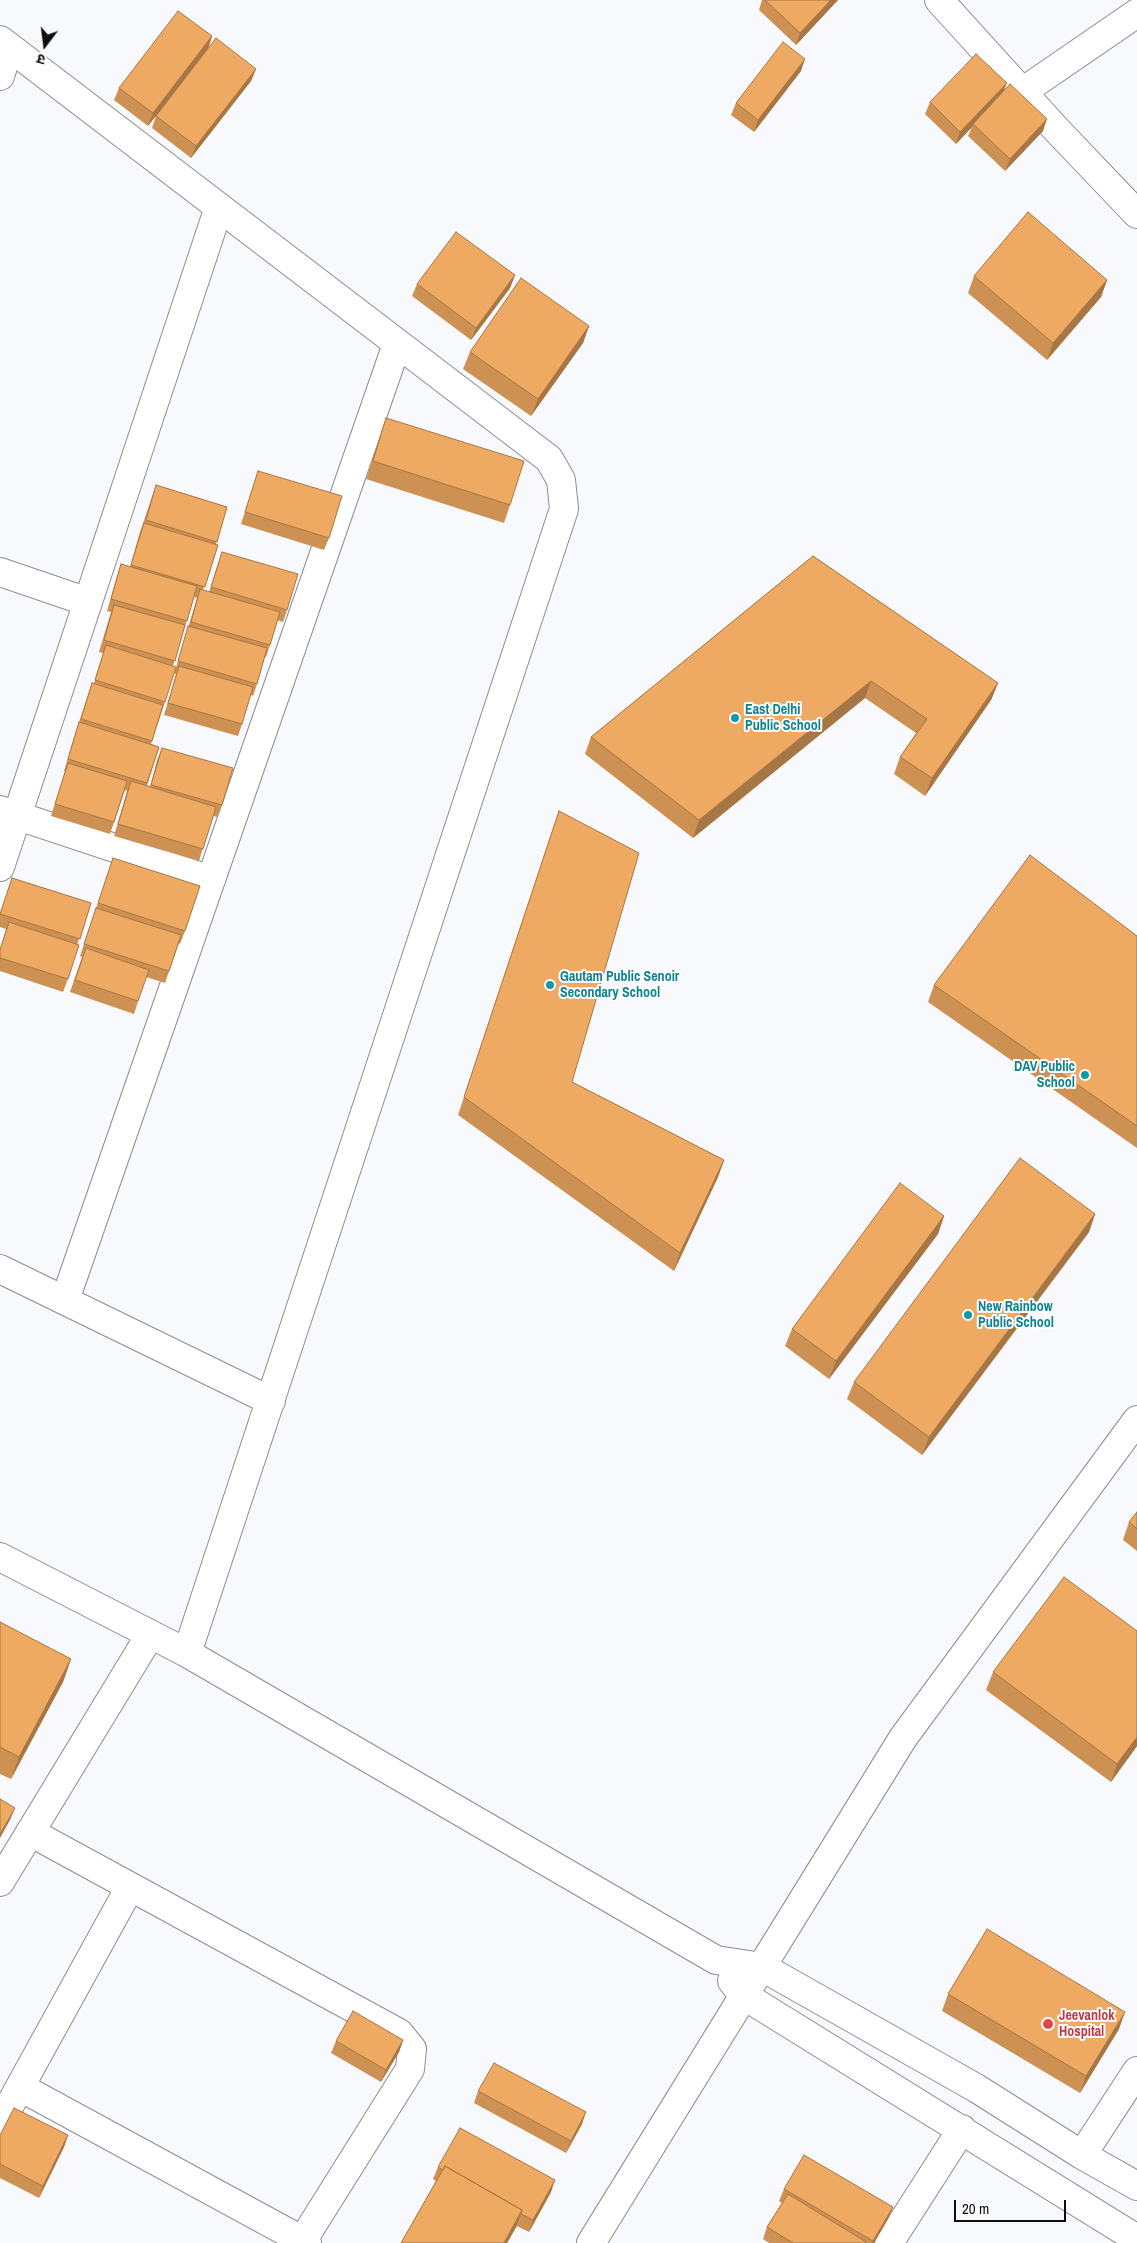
<!DOCTYPE html>
<meta charset="utf-8">
<style>
body{margin:0}
#map{position:relative;width:1137px;height:2243px;overflow:hidden;background:#f8f9fc;font-family:"Archivo Narrow","Noto Sans Devanagari",sans-serif}
canvas{display:block}
.north{position:absolute;left:20px;top:20px;width:50px;height:50px;-webkit-text-stroke:4px #fff;paint-order:stroke;rotate:195deg;font-size:14px;font-weight:700;line-height:20px;text-align:center;color:#0d0d0e}
.north::after{content:'';display:block;margin:auto;width:18px;height:22px;background:#0d0d0e;clip-path:polygon(50% 0,100% 100%,50% 72%,0 100%)}
.scale{position:absolute;left:954px;top:2200px;width:112px;height:22px;box-sizing:border-box;border:2px solid #0d0d0e;border-top:0;padding-left:6px;font-size:15px;line-height:18px;white-space:nowrap;color:#0d0d0e;-webkit-text-stroke:4px #fff;paint-order:stroke}
</style>
<div id="map">
<canvas width="1137" height="2243"></canvas>
<div class="north">उ</div>
<div class="scale">20 m</div>
</div>
<script>
const context = document.querySelector('canvas').getContext('2d');
context.lineJoin = 'round';
const shape = rows => new Path2D(rows.map(r => 'M' + r).join(''));
function trace(path, color, width, dash) { context.strokeStyle = color; context.lineWidth = width; context.lineCap = dash ? 'butt' : 'round'; context.setLineDash(dash || []); context.stroke(path); }
function paint(path, color) { context.fillStyle = color; context.fill(path, 'evenodd'); }
function drawText(font, color, halo, rows, align = 'center') {
  context.font = font + ' "Archivo Narrow",sans-serif'; context.lineWidth = 4; context.setLineDash([]); context.textBaseline = 'middle'; context.strokeStyle = halo; context.fillStyle = color; for (const [text, x, y, turn = 0] of rows) {
    context.save(); context.translate(x, y); context.rotate((+turn || 0) * Math.PI / 180); context.textAlign = isNaN(turn) ? turn : align; if (halo) context.strokeText(text, 0, 0); context.fillText(text, 0, 0); context.restore();
  }
}
const minor = shape([
 [939,0,1055,128,1137,214],
 [0,40,549,459,561,480,564,509,187,1653],
 [0,76,9,48],
 [1022,92,1137,13],
 [0,572,88,602],
 [0,810,211,880],
 [0,867,219,207],
 [0,1269,271,1401],
 [65,1300,397,344],
 [0,1557,187,1653,716,1960,762,1967,976,2088,1082,2155,1137,2186],
 [30,1832,399,2033,412,2049,410,2069,301,2243],
 [0,1882,150,1635],
 [732,1981,743,1995,1137,2239],
 [20,2087,307,2243],
 [0,2123,130,1887],
 [1082,2155,1137,2071],
 [591,2243,903,1738,1137,1420],
 [889,2243,962,2129]
]);
trace(minor, '#8d8d90', 30);
trace(minor, '#fff', 28);
paint(shape([
 [762,0,838,0,796,45,759,10],
 [212,36,208,49,148,126,114,100,119,88],
 [256,69,251,81,191,158,152,128,156,116],
 [801,71,754,132,731,115,736,103],
 [1003,92,1043,131,1005,171,968,136,972,127,956,144,925,114,930,102],
 [515,275,510,288,471,340,412,296,417,284],
 [974,276,1107,280,1101,297,1047,360,968,293],
 [589,326,583,343,531,416,463,369,470,352],
 [386,418,510,505,504,523,366,479],
 [258,471,329,538,324,550,241,524],
 [156,485,227,507,216,544,218,545,203,590,209,592,222,552,287,610,283,622,277,620,270,645,266,657,265,657,257,684,253,696,251,695,242,724,238,736,164,715,176,674,174,674,197,598,194,597,173,666,165,702,151,744,159,747,147,786,150,787,157,760,162,748,222,805,217,817,213,816,199,861,114,836,127,791,125,790,110,834,51,816,65,771,64,771,75,734,92,683,94,683,103,653,99,652,111,612,107,611,117,576,121,564,130,567,139,535],
 [813,556,998,683,991,700,925,796,894,774,900,757,916,733,865,698,693,838,585,754,591,737],
 [559,811,572,1082,724,1160,718,1177,674,1271,458,1115],
 [113,858,185,931,180,944,179,943,165,983,146,977,134,1014,70,992,82,957,80,956,92,920],
 [12,878,91,903,77,945,68,979,63,992,0,971,0,949,6,929,0,927,0,914],
 [1137,936,1137,1148,928,1002,934,985],
 [1095,1214,1089,1232,922,1455,847,1399,854,1382],
 [944,1216,938,1234,829,1379,785,1346,792,1329],
 [1137,1512,1137,1551,1123,1540,1129,1522],
 [0,1622,71,1659,63,1682,11,1779,0,1774],
 [1137,1631,1137,1746,1111,1782,986,1690,993,1672],
 [948,1994,1119,2029,1080,2093,942,2011],
 [403,2040,399,2052,381,2082,331,2053,336,2041],
 [478,2091,582,2124,566,2153,474,2103],
 [0,2135,68,2135,64,2147,39,2198,0,2178],
 [438,2167,551,2192,529,2232,517,2226,507,2243,401,2243,436,2181,433,2179],
 [784,2189,893,2207,888,2219,874,2243,769,2243,763,2239,767,2227,782,2203,779,2201]
]), '#cd9154');
paint(shape([
 [831,0,838,0,796,45,800,33],
 [212,36,208,49,148,126,153,113],
 [805,59,801,71,754,132,758,120],
 [256,69,251,81,191,158,196,146],
 [1007,83,1002,95,973,124,972,127,956,144,960,132],
 [1047,119,1043,131,1005,171,1010,159],
 [515,275,510,288,471,340,476,328],
 [1107,280,1101,297,1047,360,1053,343],
 [589,326,583,343,531,416,538,399],
 [871,681,865,698,693,838,699,820],
 [998,683,991,700,925,796,932,778],
 [724,1160,718,1177,674,1271,680,1253],
 [1095,1214,1089,1232,922,1455,929,1437],
 [944,1216,938,1234,829,1379,836,1361],
 [71,1659,63,1682,11,1779,19,1757],
 [1137,1737,1137,1746,1111,1782,1117,1764],
 [15,1808,10,1820,0,1838,0,1834],
 [1125,2012,1119,2029,1080,2093,1086,2076],
 [403,2040,399,2052,381,2082,386,2070],
 [586,2112,582,2124,566,2153,571,2141],
 [68,2135,64,2147,39,2198,43,2186],
 [555,2180,551,2192,529,2232,533,2220],
 [893,2207,888,2219,874,2243,872,2243],
 [522,2210,516,2227,507,2243,504,2243]
]), '#a77645');
const building = shape([
 [765,0,831,0,800,33,765,0],
 [178,11,212,36,153,113,119,88,178,11],
 [216,38,256,69,196,146,156,116,216,38],
 [783,42,805,59,758,120,736,103,783,42],
 [976,54,1007,83,960,132,930,102,976,54],
 [1010,84,1047,119,1010,159,973,124,1010,84],
 [1028,212,1107,280,1053,343,974,276,1028,212],
 [456,232,515,275,476,328,417,284,456,232],
 [521,278,589,326,538,399,470,352,521,278],
 [386,418,524,461,510,505,373,461,386,418],
 [258,471,342,496,329,538,245,512,258,471],
 [156,485,227,507,217,542,146,520,156,485],
 [144,523,218,545,205,587,131,565,144,523],
 [222,552,298,574,287,610,211,587,222,552],
 [813,556,998,683,932,778,900,757,927,719,871,681,699,820,591,737,813,556],
 [121,564,197,586,187,621,111,599,121,564],
 [200,589,280,612,270,645,191,622,200,589],
 [114,605,185,625,175,661,104,640,114,605],
 [188,626,267,648,257,684,178,661,188,626],
 [106,645,176,667,165,702,95,680,106,645],
 [179,666,253,687,242,724,168,703,179,666],
 [92,683,163,705,152,741,81,719,92,683],
 [79,722,159,747,147,783,68,759,79,722],
 [162,748,233,768,222,805,151,785,162,748],
 [68,763,127,781,114,822,55,804,68,763],
 [131,781,216,807,203,849,118,824,131,781],
 [559,811,639,853,572,1082,724,1160,680,1253,464,1097,559,811],
 [1030,855,1137,936,1137,1126,934,985,1030,855],
 [113,858,200,886,185,931,98,903,113,858],
 [12,878,91,903,80,939,0,914,12,878],
 [96,908,181,935,169,971,84,944,96,908],
 [9,922,79,945,68,979,0,958,0,950,9,922],
 [86,948,149,970,138,1001,75,980,86,948],
 [1020,1158,1095,1214,929,1437,854,1382,1020,1158],
 [900,1183,944,1216,836,1361,792,1329,900,1183],
 [1137,1512,1137,1529,1129,1522,1137,1512],
 [1064,1577,1137,1631,1137,1737,1117,1764,993,1672,1064,1577],
 [0,1622,71,1659,19,1757,0,1747,0,1622],
 [0,1799,15,1808,0,1834,0,1799],
 [987,1929,1125,2012,1086,2076,948,1994,987,1929],
 [353,2011,403,2040,386,2070,336,2041,353,2011],
 [494,2063,586,2112,571,2141,478,2091,494,2063],
 [14,2108,68,2135,43,2186,0,2164,0,2135,14,2108],
 [460,2128,555,2180,533,2220,521,2214,522,2210,445,2166,443,2170,438,2167,460,2128],
 [804,2155,893,2207,873,2241,784,2189,804,2155],
 [445,2166,522,2210,504,2243,401,2243,445,2166],
 [788,2194,866,2242,865,2243,793,2243,767,2227,788,2194]
]);
paint(building, '#eea962');
trace(building, '#a77645', 1);
for (const [x, y, r, color] of [
 [735,718,5,"#0f9aa8"],
 [550,985,5,"#0f9aa8"],
 [1085,1075,5,"#0f9aa8"],
 [968,1315,5,"#0f9aa8"],
 [1048,2024,6,"#e0444e"]
]) { const dot = new Path2D(); dot.arc(x, y, r, 0, 2 * Math.PI); context.fillStyle = color; context.fill(dot); trace(dot, '#fff', 2); }
drawText('bold 14px', '#0d838f', '#fff', [
 ["East Delhi",745,710],
 ["Public School",745,726],
 ["Gautam Public Senoir",560,977],
 ["Secondary School",560,993],
 ["DAV Public",1075,1067,"right"],
 ["School",1075,1083,"right"],
 ["New Rainbow",978,1307],
 ["Public School",978,1323]
], 'left');
drawText('bold 14px', '#be3a42', '#fff', [
 ["Jeevanlok",1059,2016],
 ["Hospital",1059,2032]
], 'left');
</script>
